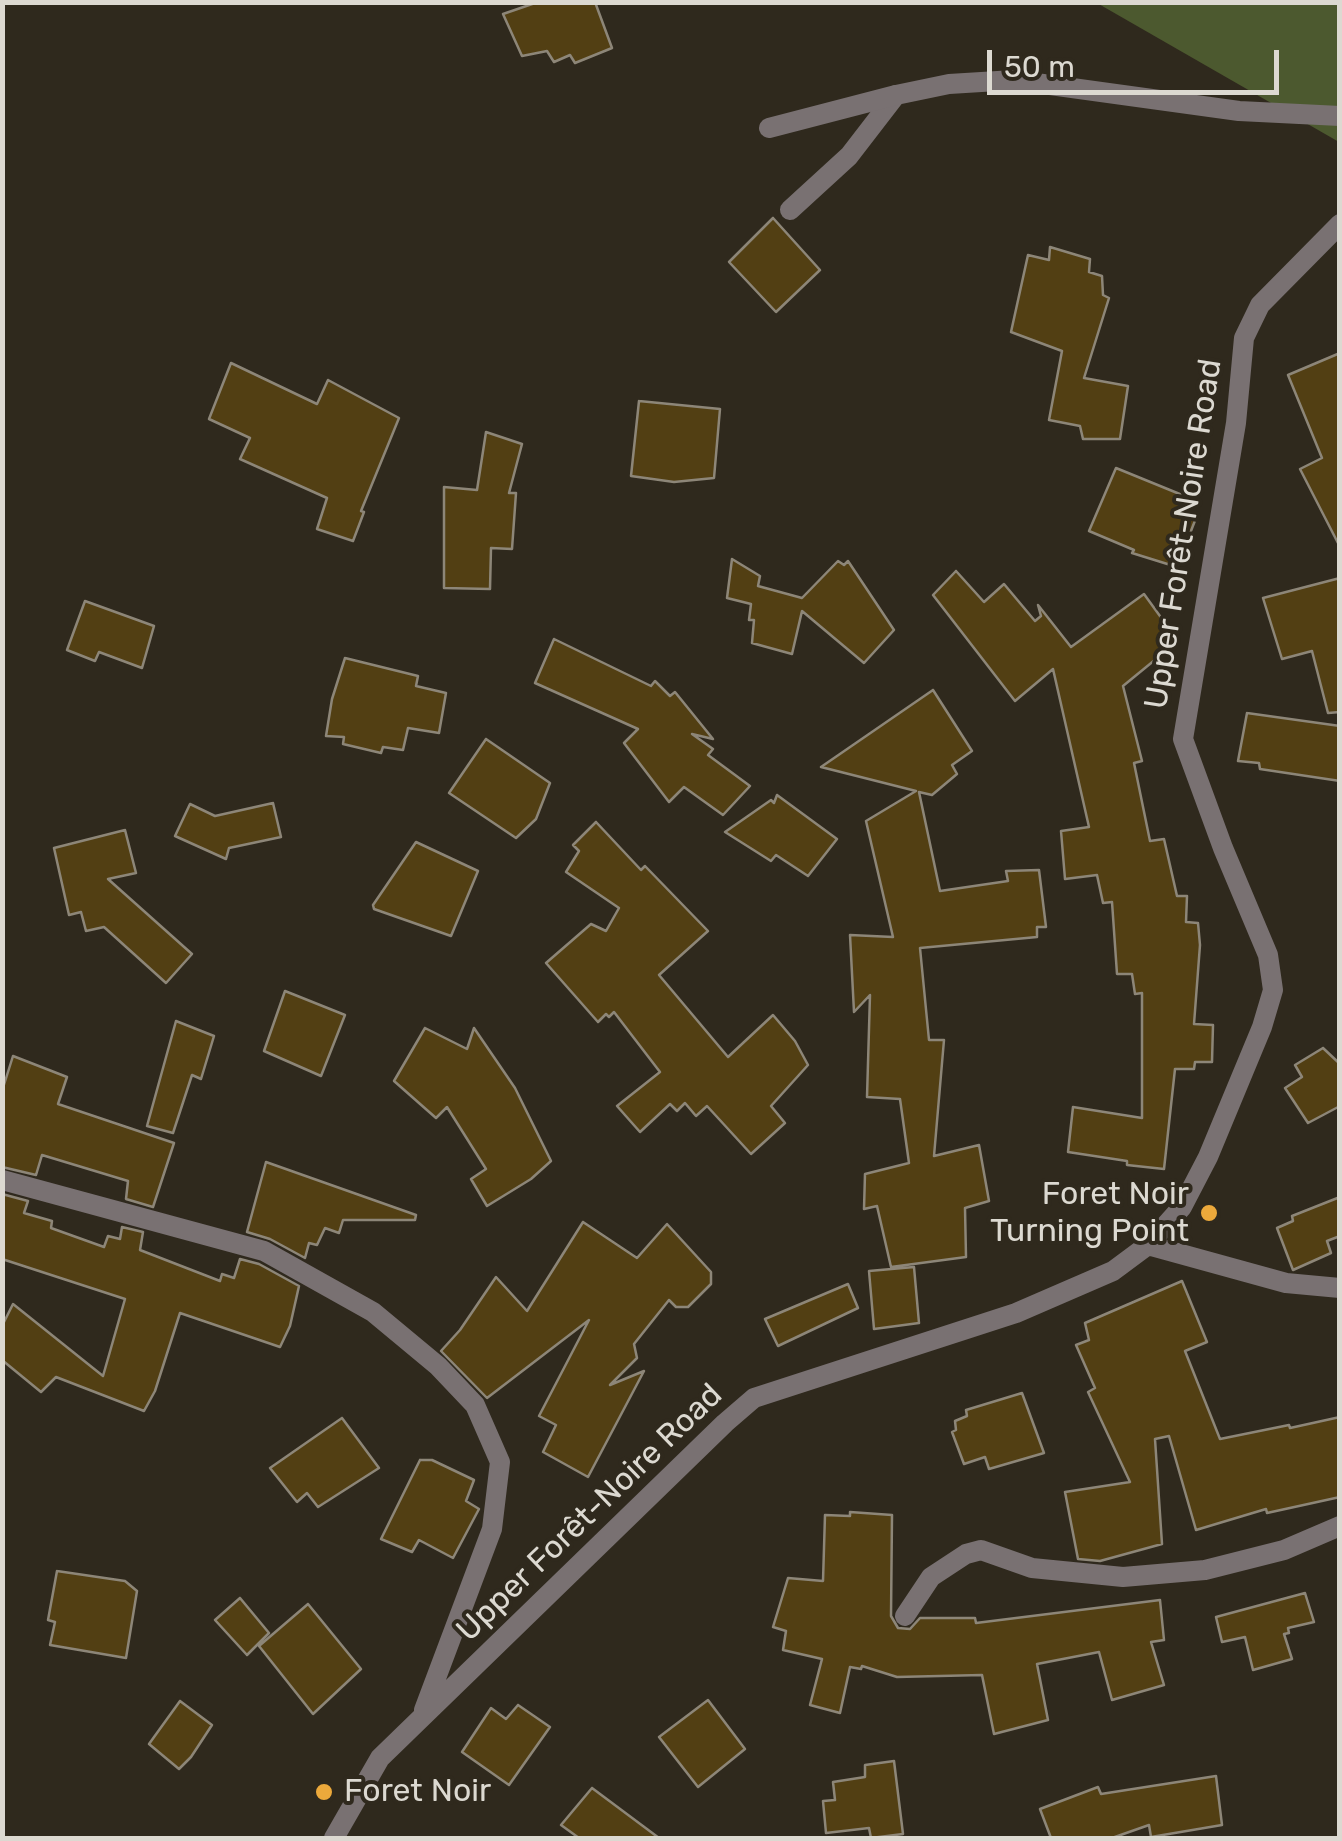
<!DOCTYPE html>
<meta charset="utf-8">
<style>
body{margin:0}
#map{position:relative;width:1342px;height:1841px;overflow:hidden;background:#2f291d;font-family:Rubik,sans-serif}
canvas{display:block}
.frame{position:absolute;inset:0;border:5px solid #dcd9d1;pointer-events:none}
.scale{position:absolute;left:987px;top:50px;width:292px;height:45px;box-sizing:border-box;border:5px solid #dcd9d1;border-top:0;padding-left:12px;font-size:30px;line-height:35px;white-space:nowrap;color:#dcd9d1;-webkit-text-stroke:8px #2f291d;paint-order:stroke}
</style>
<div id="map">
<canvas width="1342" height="1841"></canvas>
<div class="frame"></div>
<div class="scale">50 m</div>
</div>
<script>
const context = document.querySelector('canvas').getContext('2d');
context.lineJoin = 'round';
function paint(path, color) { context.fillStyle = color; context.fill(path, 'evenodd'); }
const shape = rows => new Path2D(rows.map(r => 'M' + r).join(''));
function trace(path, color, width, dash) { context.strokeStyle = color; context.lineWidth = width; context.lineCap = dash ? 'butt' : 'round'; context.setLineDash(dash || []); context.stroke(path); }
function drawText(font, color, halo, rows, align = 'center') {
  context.font = font + ' Rubik,sans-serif'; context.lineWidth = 8; context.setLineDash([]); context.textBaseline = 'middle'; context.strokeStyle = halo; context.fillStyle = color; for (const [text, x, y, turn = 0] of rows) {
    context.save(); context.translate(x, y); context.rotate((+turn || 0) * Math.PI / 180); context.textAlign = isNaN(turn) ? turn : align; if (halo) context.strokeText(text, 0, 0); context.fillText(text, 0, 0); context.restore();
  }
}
paint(shape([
 [1097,3,1339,3,1339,142]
]), '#4c592f');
const building = shape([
 [538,2,595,2,612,48,575,63,570,55,554,62,547,51,522,56,503,14,538,2],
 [773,218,820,270,776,312,729,262,773,218],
 [1050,247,1090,259,1089,272,1102,276,1103,295,1109,298,1084,378,1128,386,1120,439,1083,439,1080,426,1049,420,1062,351,1011,332,1028,255,1049,260,1050,247],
 [1340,353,1340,547,1300,469,1322,458,1288,375,1340,353],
 [231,363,317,404,328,380,399,418,361,511,364,512,353,541,317,529,327,498,240,459,250,438,209,419,231,363],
 [639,401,720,409,714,478,674,482,631,476,639,401],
 [486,432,522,444,509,493,516,493,512,549,491,548,490,589,444,588,444,487,477,490,486,432],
 [1116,468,1192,499,1188,514,1196,518,1177,567,1132,553,1134,550,1089,531,1116,468],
 [732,559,760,576,758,586,802,598,838,561,844,565,848,561,894,630,864,663,802,611,792,654,752,643,754,620,749,620,751,604,727,598,732,559],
 [956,571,984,602,1004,584,1035,621,1041,616,1038,605,1071,647,1144,594,1178,641,1123,686,1142,761,1134,763,1150,841,1164,839,1177,896,1187,896,1186,922,1198,923,1200,945,1194,1024,1213,1025,1212,1062,1195,1062,1194,1069,1175,1069,1164,1169,1127,1165,1127,1161,1068,1152,1073,1107,1142,1118,1142,993,1135,994,1132,974,1117,974,1112,902,1103,903,1097,875,1065,879,1061,831,1089,827,1053,669,1015,701,933,595,956,571],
 [1340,578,1340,712,1328,713,1312,651,1282,659,1263,598,1340,578],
 [85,601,154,626,142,668,99,652,95,661,67,650,85,601],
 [554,639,651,686,655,681,670,696,675,692,713,739,692,734,713,749,708,755,750,786,723,815,684,787,669,802,624,743,638,729,535,683,554,639],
 [345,658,418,676,416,686,446,693,439,733,408,728,403,750,383,747,381,753,343,744,344,737,326,736,332,699,345,658],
 [933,690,972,751,952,765,957,774,932,795,919,792,940,891,1008,881,1006,871,1039,870,1046,927,1037,927,1037,937,920,948,929,1040,944,1040,934,1156,979,1145,989,1201,965,1208,966,1257,891,1267,877,1206,864,1209,865,1174,909,1163,900,1099,867,1097,870,995,854,1012,850,935,893,937,866,821,916,791,821,767,933,690],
 [1247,713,1340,726,1340,781,1260,769,1259,763,1238,761,1247,713],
 [486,739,550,783,536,819,516,838,449,793,486,739],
 [777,795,837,839,808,876,776,855,771,861,725,832,771,800,774,803,777,795],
 [273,803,281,837,229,848,226,859,175,836,190,804,215,816,273,803],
 [596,822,641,870,645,866,708,931,659,975,728,1057,773,1015,795,1041,808,1065,771,1106,785,1123,751,1154,707,1106,696,1116,685,1103,677,1111,670,1104,640,1132,617,1106,660,1072,614,1012,609,1017,606,1014,598,1022,546,963,591,924,606,931,619,908,566,872,579,851,573,845,596,822],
 [125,830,136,873,108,879,192,954,166,983,104,927,86,931,81,912,69,915,54,848,125,830],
 [416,842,478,871,451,936,374,909,373,905,416,842],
 [285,991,345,1015,321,1076,264,1051,285,991],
 [176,1021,214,1036,201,1079,192,1075,173,1133,147,1126,176,1021],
 [425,1028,467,1049,474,1028,515,1088,551,1161,531,1179,487,1206,471,1179,486,1169,447,1107,436,1118,394,1081,425,1028],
 [1323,1048,1340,1064,1340,1106,1308,1123,1285,1088,1302,1077,1295,1065,1323,1048],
 [13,1056,67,1077,58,1104,174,1143,153,1207,126,1199,128,1181,42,1155,36,1175,2,1167,2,1091,13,1056],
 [266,1162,416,1215,415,1220,343,1220,339,1233,325,1228,317,1245,309,1243,305,1258,270,1239,247,1232,266,1162],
 [2,1194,28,1201,24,1213,52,1221,51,1228,104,1247,108,1236,120,1239,122,1227,143,1232,140,1250,220,1281,222,1274,234,1278,240,1259,259,1264,299,1286,290,1326,280,1347,180,1313,155,1391,144,1411,56,1377,41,1392,2,1360,2,1326,13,1304,103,1376,125,1299,2,1259,2,1194],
 [1340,1197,1340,1236,1327,1241,1331,1253,1293,1270,1277,1228,1293,1221,1292,1216,1340,1197],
 [583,1222,637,1258,667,1224,711,1272,711,1284,688,1307,676,1307,669,1300,634,1344,637,1358,610,1385,644,1371,588,1477,543,1452,556,1425,539,1416,589,1320,487,1398,441,1351,460,1330,496,1277,527,1311,583,1222],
 [914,1267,919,1323,874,1329,869,1271,914,1267],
 [1182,1281,1207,1342,1185,1351,1220,1439,1289,1425,1290,1428,1340,1417,1340,1497,1267,1513,1266,1509,1196,1530,1169,1436,1155,1439,1162,1544,1100,1561,1078,1559,1065,1492,1130,1482,1088,1392,1095,1388,1076,1345,1089,1340,1085,1323,1182,1281],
 [848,1284,858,1308,778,1346,765,1319,848,1284],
 [1022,1393,1044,1453,989,1469,985,1457,964,1464,952,1432,956,1430,955,1421,967,1416,966,1410,1022,1393],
 [342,1418,379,1468,318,1507,307,1493,297,1502,270,1468,342,1418],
 [420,1460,432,1460,474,1480,466,1501,479,1509,453,1558,419,1540,412,1552,381,1539,420,1460],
 [850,1512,892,1515,891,1616,898,1628,910,1629,920,1618,975,1618,976,1623,1160,1600,1164,1640,1151,1642,1164,1685,1112,1700,1099,1652,1037,1664,1048,1720,994,1734,982,1675,897,1677,862,1666,861,1669,850,1667,840,1713,810,1705,822,1659,783,1650,786,1631,773,1627,788,1578,823,1581,825,1515,850,1516,850,1512],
 [57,1571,125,1581,137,1591,126,1658,50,1645,55,1622,48,1620,57,1571],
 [1305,1593,1314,1622,1288,1628,1289,1633,1284,1634,1292,1659,1253,1670,1245,1637,1222,1642,1216,1617,1305,1593],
 [240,1598,269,1633,247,1655,215,1620,240,1598],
 [308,1604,361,1669,313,1714,259,1646,308,1604],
 [708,1700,745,1749,698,1787,659,1737,708,1700],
 [180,1701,212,1725,191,1757,179,1769,149,1744,180,1701],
 [518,1705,550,1727,509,1785,462,1752,491,1708,506,1719,518,1705],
 [894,1761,903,1834,871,1838,869,1828,826,1833,823,1801,835,1800,833,1782,865,1777,865,1765,894,1761],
 [1216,1776,1222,1825,1151,1837,1149,1825,1112,1838,1051,1838,1040,1809,1098,1787,1101,1794,1216,1776],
 [592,1788,659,1838,579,1838,561,1825,592,1788]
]);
paint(building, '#523f13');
trace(building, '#8d8678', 2.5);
trace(shape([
 [790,210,849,156,896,95]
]), '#797172', 20);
trace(shape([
 [769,128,896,95,949,84,1014,80,1239,111,1340,116],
 [2,1180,264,1251,373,1312,438,1366,475,1405,500,1462,492,1529,424,1710],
 [1148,1245,1286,1283,1340,1288],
 [905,1616,931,1577,966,1554,981,1550,1032,1568,1123,1577,1205,1570,1284,1550,1340,1526],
 [334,1838,380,1758,725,1423,754,1398,1016,1313,1113,1271,1148,1245,1182,1207,1208,1157,1262,1027,1273,990,1268,955,1223,848,1183,739,1236,423,1244,338,1260,305,1340,224]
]), '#797172', 20);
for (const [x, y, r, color] of [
 [1209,1213,10,"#eca93b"],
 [324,1792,10,"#eca93b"]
]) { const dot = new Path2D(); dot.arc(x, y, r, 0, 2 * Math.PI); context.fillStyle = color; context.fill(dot); trace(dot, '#2f291d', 4); }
drawText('32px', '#dcd9d1', '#2f291d', [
 ["Upper Forêt-Noire Road",1184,534,-81],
 ["Upper Forêt-Noire Road",590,1513,-44]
]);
drawText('32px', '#dcd9d1', '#2f291d', [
 ["Foret Noir",1189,1195],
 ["Turning Point",1189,1232],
 ["Foret Noir",344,1792,"left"]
], 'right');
</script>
